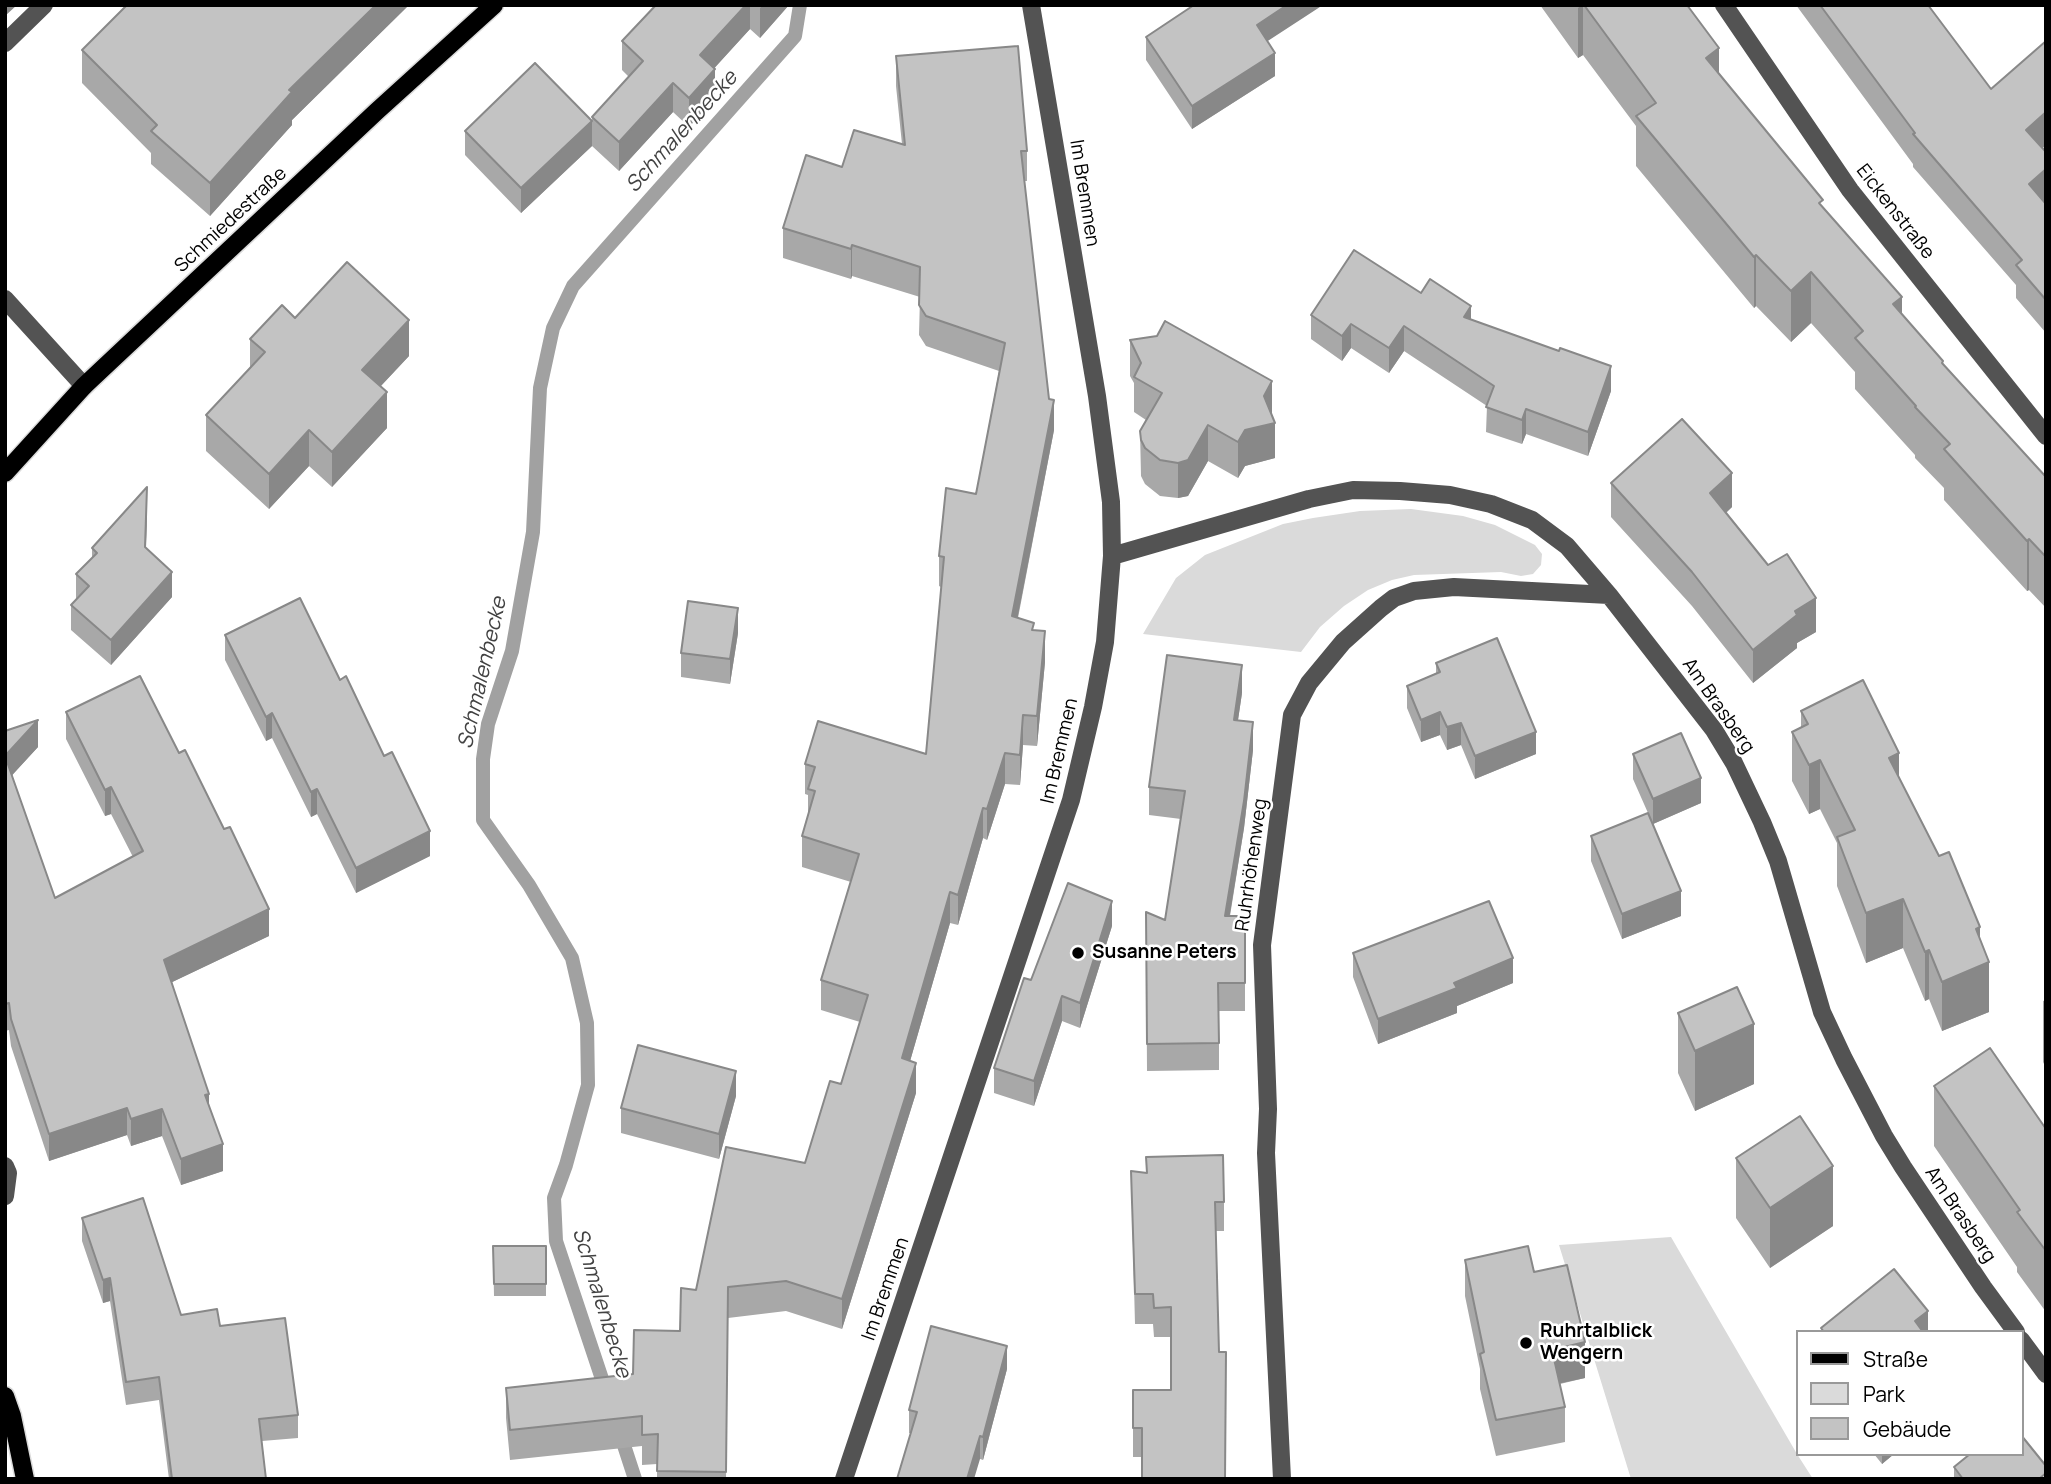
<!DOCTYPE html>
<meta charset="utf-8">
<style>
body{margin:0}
#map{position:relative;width:2051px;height:1484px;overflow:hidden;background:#fff;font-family:Manrope,sans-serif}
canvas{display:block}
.frame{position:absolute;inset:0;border:7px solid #000;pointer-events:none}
.legend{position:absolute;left:1796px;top:1330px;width:228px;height:126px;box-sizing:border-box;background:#fff;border:2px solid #999;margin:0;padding:9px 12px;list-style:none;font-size:21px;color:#000}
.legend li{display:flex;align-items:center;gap:14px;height:35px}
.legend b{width:35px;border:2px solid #999}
</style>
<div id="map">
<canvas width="2051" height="1484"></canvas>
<div class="frame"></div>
<ul class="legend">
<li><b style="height:9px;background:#000"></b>Straße</li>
<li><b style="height:19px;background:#dadada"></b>Park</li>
<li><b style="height:19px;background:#c3c3c3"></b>Gebäude</li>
</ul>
</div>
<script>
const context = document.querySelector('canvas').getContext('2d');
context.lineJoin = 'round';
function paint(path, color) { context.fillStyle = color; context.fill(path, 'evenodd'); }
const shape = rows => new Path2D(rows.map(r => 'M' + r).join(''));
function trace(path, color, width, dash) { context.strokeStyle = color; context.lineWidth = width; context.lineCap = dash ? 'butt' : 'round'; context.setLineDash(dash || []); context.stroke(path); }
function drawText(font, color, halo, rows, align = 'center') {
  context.font = font + ' Manrope,sans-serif'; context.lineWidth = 5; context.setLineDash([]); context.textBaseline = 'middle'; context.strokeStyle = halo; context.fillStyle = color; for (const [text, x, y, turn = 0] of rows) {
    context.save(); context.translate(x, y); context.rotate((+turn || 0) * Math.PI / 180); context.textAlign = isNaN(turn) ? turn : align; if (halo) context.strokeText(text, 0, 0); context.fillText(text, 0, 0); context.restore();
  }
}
paint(shape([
 [1411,509,1463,516,1495,525,1535,545,1542,554,1541,565,1533,574,1521,576,1501,572,1414,575,1392,580,1368,590,1344,606,1320,627,1301,652,1143,634,1176,578,1205,555,1283,524,1313,518,1360,511],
 [1671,1237,1797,1454,1813,1479,1631,1479,1559,1245]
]), '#dadada');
trace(shape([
 [607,1394,556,1241,554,1198,566,1165,588,1085,587,1023,572,958,529,885,483,820,483,759,488,724,512,651,533,532,540,388,553,328,573,286,795,36,800,5],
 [619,1430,635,1479]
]), '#a1a1a1', 14);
const major = shape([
 [5,473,84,386,377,111,494,5],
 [5,1396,12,1416,25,1479]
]);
trace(major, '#dbdbdb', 21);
trace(shape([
 [1724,5,1850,190,2046,436],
 [5,43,44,5],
 [5,299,84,386],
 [1112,556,1309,499,1353,490,1400,491,1450,495,1491,504,1532,520,1567,546,1609,595,1714,730,1734,763,1762,822,1778,861,1822,1012,1844,1059,1884,1136,1903,1167,1983,1287,2016,1332],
 [5,1166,8,1173,5,1196],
 [2021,1340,2046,1374],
 [844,1479,1071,800,1093,707,1105,642,1112,556,1111,502,1097,396,1031,5],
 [1282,1479,1266,1153,1268,1109,1262,945,1292,715,1309,683,1343,642,1381,608,1394,598,1414,591,1454,587,1609,595]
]), '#535353', 18);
trace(major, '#000', 18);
paint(shape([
 [127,5,409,5,292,120,292,125,210,216,151,164,151,153,82,83,82,50],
 [656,5,789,5,760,38,750,29,714,68,715,98,689,127,673,112,619,171,592,146,521,213,465,155,465,131,592,121,592,117,629,77,622,70,622,41],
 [1540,5,1687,5,1719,75,1823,208,1902,314,1943,364,2046,477,2046,608,2029,590,2027,591,1944,500,1944,488,1915,458,1915,455,1855,389,1855,372,1811,323,1791,342,1756,306,1754,308,1636,166,1636,126,1583,55,1578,58],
 [1796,5,1928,5,1991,89,2042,148,2045,203,2046,204,2046,333,2016,298,2016,285,1913,167,1913,164],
 [1146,37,1267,42,1275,76,1192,129,1146,60],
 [896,56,1027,151,1027,181,1024,181,1049,399,1054,430,1018,618,1034,630,1045,662,1037,746,1023,745,1020,785,1005,784,987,840,983,838,958,925,950,923,910,1061,916,1093,842,1329,786,1311,728,1318,726,1479,657,1479,657,1464,642,1465,642,1446,510,1460,506,1418,506,1388,633,1374,680,1331,696,1290,805,1163,841,1084,860,1022,821,1010,821,980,851,882,802,867,802,836,808,816,808,795,805,794,805,764,926,754,941,587,939,586,939,556,976,494,999,371,926,346,919,335,920,297,852,276,851,279,783,258,783,228,842,167,902,144,896,86],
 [1421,293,1611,391,1588,456,1526,434,1522,444,1486,432,1487,406,1404,351,1389,373,1351,348,1342,361,1311,339,1311,315],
 [295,318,409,356,380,387,387,428,332,487,309,466,269,509,206,451,206,415,250,368,250,339],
 [1130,340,1272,415,1275,458,1245,466,1238,478,1208,461,1188,496,1178,498,1160,496,1145,484,1141,476,1140,431,1146,420,1134,412,1134,383,1130,376],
 [1611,483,1732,507,1726,513,1816,632,1797,643,1797,648,1753,683,1692,606,1611,517],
 [147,512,146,548,172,597,111,665,71,630,71,605,76,599,76,574,92,558,92,548],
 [738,633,730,684,681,677,681,653],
 [225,635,340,680,430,856,356,893,317,814,311,817,272,738,266,741,225,660],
 [1436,663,1536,754,1475,779,1461,745,1447,750,1440,735,1421,742,1407,708,1407,686,1436,673],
 [1242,693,1238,720,1253,750,1244,828,1230,916,1245,916,1245,1011,1219,1011,1219,1070,1147,1071,1146,912,1165,920,1181,819,1149,815,1149,787],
 [1801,711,1899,779,1980,938,1989,1012,1942,1031,1929,999,1925,1001,1903,948,1866,963,1837,886,1837,843,1820,809,1809,814,1792,781,1792,732,1801,728],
 [66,712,269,936,172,982,209,1107,223,1171,181,1185,162,1136,131,1146,127,1135,49,1161,11,1046,9,1030,5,1031,5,731,38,747,12,775,55,898,133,857,111,814,105,816,66,739],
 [1633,754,1701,803,1653,824,1681,916,1622,939,1591,861,1591,836,1648,813,1633,779],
 [1112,926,1080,1028,1062,1021,1034,1106,994,1093,994,1068,1031,980],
 [1353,953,1513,983,1457,1006,1457,1013,1378,1044,1353,977],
 [2046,1000,2046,1068,2043,1062,2043,1001],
 [1678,1013,1754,1084,1695,1111,1678,1073],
 [1934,1086,2046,1129,2046,1312,2017,1272,2017,1267,1934,1146],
 [736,1096,719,1159,621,1133,621,1108],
 [1736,1158,1833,1226,1770,1268,1736,1218],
 [1131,1171,1224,1202,1224,1231,1216,1231,1219,1352,1142,1457,1133,1457,1133,1428,1171,1390,1171,1337,1154,1337,1153,1324,1135,1324],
 [82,1218,181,1315,220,1326,298,1415,298,1438,262,1441,266,1479,169,1479,159,1400,126,1405,110,1301,103,1303,82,1241],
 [493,1246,546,1246,546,1296,494,1296],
 [1465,1260,1534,1272,1585,1378,1560,1384,1565,1407,1565,1442,1496,1456,1480,1389,1480,1369,1465,1296],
 [1007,1369,983,1460,909,1433,909,1410],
 [1874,1454,1894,1454,1882,1464],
 [1954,1467,2046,1479,1954,1479]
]), '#a8a8a8');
paint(shape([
 [5,5,17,5,5,16],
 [376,5,409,5,292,120,292,125,210,216,210,183,289,90],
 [746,5,750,5,750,29,700,84,700,55],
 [763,5,789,5,760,38,760,8],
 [1287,5,1323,5,1257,48,1257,25],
 [1582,5,1583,5,1583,55,1578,58,1578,8],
 [1719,48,1719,99,1706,58],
 [1275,53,1275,76,1192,129,1192,106],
 [715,69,715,98,689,127,689,98],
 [673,83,673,112,619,171,619,142],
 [2046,112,2046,145,2026,163,2026,130],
 [592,121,592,146,521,213,521,188],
 [2046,169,2046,202,2029,217,2029,184],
 [852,245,852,276,851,279,851,249],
 [1756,255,1756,306,1754,308,1754,257],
 [1811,272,1811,323,1791,342,1791,291],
 [1902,297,1902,347,1893,304],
 [1471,306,1471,331,1464,317],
 [409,320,409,356,362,406,362,370],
 [1351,324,1351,348,1342,361,1342,336],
 [1404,326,1404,351,1389,373,1389,348],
 [1611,366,1611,391,1588,456,1588,432],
 [1272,381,1272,417,1275,423,1275,458,1245,466,1238,478,1238,442],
 [387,392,387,428,332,487,332,452],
 [1054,400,1054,430,1012,646,1012,616],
 [1526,409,1526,434,1522,444,1522,420],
 [1208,425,1208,461,1188,496,1178,498,1178,463],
 [309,430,309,466,269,509,269,474],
 [1732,473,1732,507,1710,527,1710,493],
 [147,487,147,512,145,572,145,547],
 [2029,539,2029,590,2027,591,2027,541],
 [172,572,172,597,111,665,111,640],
 [1816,598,1816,632,1797,643,1797,648,1753,683,1753,650,1795,611],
 [738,608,738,633,730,684,730,659],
 [1045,631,1045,662,1037,746,1037,716],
 [1242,665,1242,693,1234,747,1234,720],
 [1440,712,1440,735,1421,742,1421,720],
 [272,713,272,738,266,741,266,717],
 [1023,715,1023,745,1020,785,1020,755],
 [38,720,38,747,5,783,5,756],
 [1253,722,1253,750,1244,828,1225,944,1225,916],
 [1461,723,1461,745,1447,750,1447,727],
 [1536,732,1536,754,1475,779,1475,756],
 [1005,753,1005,784,987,840,987,809],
 [1899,753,1899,802,1889,758],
 [1820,760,1820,809,1809,814,1809,765],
 [1701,778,1701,803,1653,824,1653,799],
 [111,787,111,814,105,816,105,790],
 [317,789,317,814,311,817,311,792],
 [983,808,983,838,958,925,958,895],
 [430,831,430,856,356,893,356,868],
 [1681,891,1681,916,1622,939,1622,914],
 [950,892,950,923,902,1089,902,1058],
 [1903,899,1903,948,1866,963,1866,913],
 [1112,901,1112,926,1080,1028,1080,1003],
 [269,909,269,936,164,986,164,960],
 [1980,927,1980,966,1989,962,1989,1012,1942,1031,1942,982,1976,929],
 [1929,950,1929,999,1925,1001,1925,952],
 [1513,958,1513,983,1457,1006,1457,1013,1378,1044,1378,1019,1454,983],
 [1062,996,1062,1021,1034,1106,1034,1081],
 [1754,1024,1754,1084,1695,1111,1695,1051],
 [916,1063,916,1093,842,1329,842,1299],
 [736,1071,736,1096,719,1159,719,1134],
 [209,1094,209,1120,205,1095],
 [127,1108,127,1135,49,1161,49,1134],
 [162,1109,162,1136,131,1146,131,1119],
 [223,1144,223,1171,181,1185,181,1159],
 [1833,1166,1833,1226,1770,1268,1770,1208],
 [110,1278,110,1301,103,1303,103,1280],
 [1928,1311,1928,1332,1915,1332,1915,1321],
 [1585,1342,1585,1378,1552,1385,1552,1350],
 [1007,1346,1007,1369,983,1460,983,1437],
 [980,1436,980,1459,974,1479,967,1479],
 [1882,1454,1894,1454,1882,1464]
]), '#888');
const building = shape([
 [127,5,376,5,289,90,292,92,210,183,151,131,157,125,82,50,127,5],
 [656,5,746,5,700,55,715,69,689,98,673,83,619,142,592,117,643,61,622,41,656,5],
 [1194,5,1287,5,1257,25,1275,53,1192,106,1146,37,1194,5],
 [1584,5,1687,5,1719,48,1706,58,1823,200,1819,203,1902,297,1893,304,1943,361,1942,363,2046,477,2046,557,2029,539,2027,541,1944,449,1950,444,1915,407,1916,406,1855,338,1863,331,1811,272,1791,291,1756,255,1754,257,1636,116,1656,103,1584,5],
 [1820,5,1928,5,1991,89,2046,41,2046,112,2026,130,2046,152,2046,169,2029,184,2046,204,2046,300,2016,265,2022,260,1913,134,1915,133,1820,5],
 [1018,46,1027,151,1021,151,1049,399,1054,400,1012,616,1034,623,1032,630,1045,631,1037,716,1023,715,1020,755,1005,753,987,809,983,808,958,895,950,892,902,1058,916,1063,842,1299,786,1281,728,1287,726,1472,657,1471,658,1434,642,1435,642,1416,510,1430,506,1388,633,1374,634,1330,680,1331,681,1288,696,1290,726,1147,805,1163,830,1081,841,1084,868,995,821,980,859,854,802,836,815,791,808,789,815,767,805,764,818,721,926,754,944,557,939,556,946,488,976,494,1005,343,926,316,919,305,920,267,852,245,851,249,783,228,806,155,842,167,854,130,905,145,896,56,1018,46],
 [535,63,592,121,521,188,465,131,535,63],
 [1354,250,1421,293,1430,279,1471,306,1464,317,1559,351,1560,348,1611,366,1588,432,1526,409,1522,420,1486,407,1494,386,1404,326,1389,348,1351,324,1342,336,1311,315,1354,250],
 [347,262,409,320,362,370,387,392,332,452,309,430,269,474,206,415,265,352,250,339,282,305,295,318,347,262],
 [1165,321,1272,381,1264,396,1275,423,1245,430,1238,442,1208,425,1188,460,1178,463,1160,460,1145,448,1141,440,1140,431,1162,393,1134,377,1141,363,1130,340,1157,336,1165,321],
 [1682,419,1732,473,1710,493,1768,565,1787,554,1816,598,1795,611,1797,615,1753,650,1692,572,1611,483,1682,419],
 [147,487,145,547,172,572,111,640,71,605,89,586,76,574,97,553,92,548,147,487],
 [300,598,340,680,346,676,384,756,392,752,430,831,356,868,317,789,311,792,272,713,266,717,225,635,300,598],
 [688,601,738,608,730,659,681,653,688,601],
 [1497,638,1536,732,1475,756,1461,723,1447,727,1440,712,1421,720,1407,686,1440,672,1436,663,1497,638],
 [1167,655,1242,665,1234,720,1253,722,1244,801,1225,916,1245,916,1245,983,1218,983,1219,1043,1147,1044,1146,912,1165,920,1185,791,1149,787,1167,655],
 [140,676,179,753,185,750,224,829,230,827,269,909,164,960,209,1094,205,1095,223,1144,181,1159,162,1109,131,1119,127,1108,49,1134,11,1019,9,1003,5,1004,5,731,38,720,5,756,55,898,143,851,111,787,105,790,66,712,140,676],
 [1863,680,1899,753,1889,758,1939,856,1949,852,1980,927,1976,929,1989,962,1942,982,1929,950,1925,952,1903,899,1866,913,1837,837,1855,830,1820,760,1809,765,1792,732,1808,724,1801,711,1863,680],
 [1681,733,1701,778,1653,799,1633,754,1681,733],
 [1648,813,1681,891,1622,914,1591,836,1648,813],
 [1068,883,1112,901,1080,1003,1062,996,1034,1081,994,1068,1024,978,1031,980,1068,883],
 [1489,901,1513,958,1454,983,1457,988,1378,1019,1353,953,1489,901],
 [1737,987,1754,1024,1695,1051,1678,1013,1737,987],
 [638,1045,736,1071,719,1134,621,1108,638,1045],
 [1990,1048,2046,1129,2046,1251,2017,1212,2020,1210,1934,1086,1990,1048],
 [1800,1116,1833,1166,1770,1208,1736,1158,1800,1116],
 [1223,1155,1224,1202,1215,1202,1219,1352,1226,1352,1225,1479,1142,1479,1142,1428,1133,1428,1133,1390,1171,1390,1171,1307,1154,1308,1153,1294,1135,1294,1131,1171,1147,1173,1146,1157,1223,1155],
 [143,1198,181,1315,217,1309,220,1326,285,1318,298,1415,259,1419,266,1479,172,1479,159,1377,126,1382,110,1278,103,1280,82,1218,143,1198],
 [493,1246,546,1246,546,1284,494,1284,493,1246],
 [1528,1246,1534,1272,1567,1265,1585,1342,1552,1350,1565,1407,1496,1420,1480,1354,1484,1352,1465,1260,1528,1246],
 [1894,1269,1928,1311,1915,1321,1923,1332,1824,1332,1821,1328,1894,1269],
 [931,1326,1007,1346,983,1437,980,1436,967,1479,897,1479,917,1412,909,1410,931,1326],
 [2021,1435,2046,1466,2046,1473,2039,1479,1963,1479,1954,1467,1970,1454,2021,1454,2021,1435]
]);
paint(building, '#c3c3c3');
trace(building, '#888', 2);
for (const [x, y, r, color] of [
 [1078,953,7,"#000"],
 [1526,1343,7,"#000"]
]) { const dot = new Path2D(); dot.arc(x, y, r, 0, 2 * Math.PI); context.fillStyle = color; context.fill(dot); trace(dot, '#fff', 2.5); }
drawText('19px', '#000', '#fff', [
 ["Im Bremmen",1084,193,81],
 ["Eickenstraße",1895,212,52],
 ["Schmiedestraße",231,220,-43],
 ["Am Brasberg",1718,706,55],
 ["Im Bremmen",1060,751,-77],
 ["Ruhrhöhenweg",1252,865,-82],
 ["Am Brasberg",1960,1215,56],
 ["Im Bremmen",886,1289,-71]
]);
drawText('bold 19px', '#000', '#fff', [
 ["Susanne Peters",1092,953],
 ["Ruhrtalblick",1540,1332],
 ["Wengern",1540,1354]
], 'left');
drawText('italic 21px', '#424242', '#fff', [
 ["Schmalenbecke",682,132,-48],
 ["Schmalenbecke",483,673,-77],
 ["Schmalenbecke",601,1303,73]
]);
</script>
